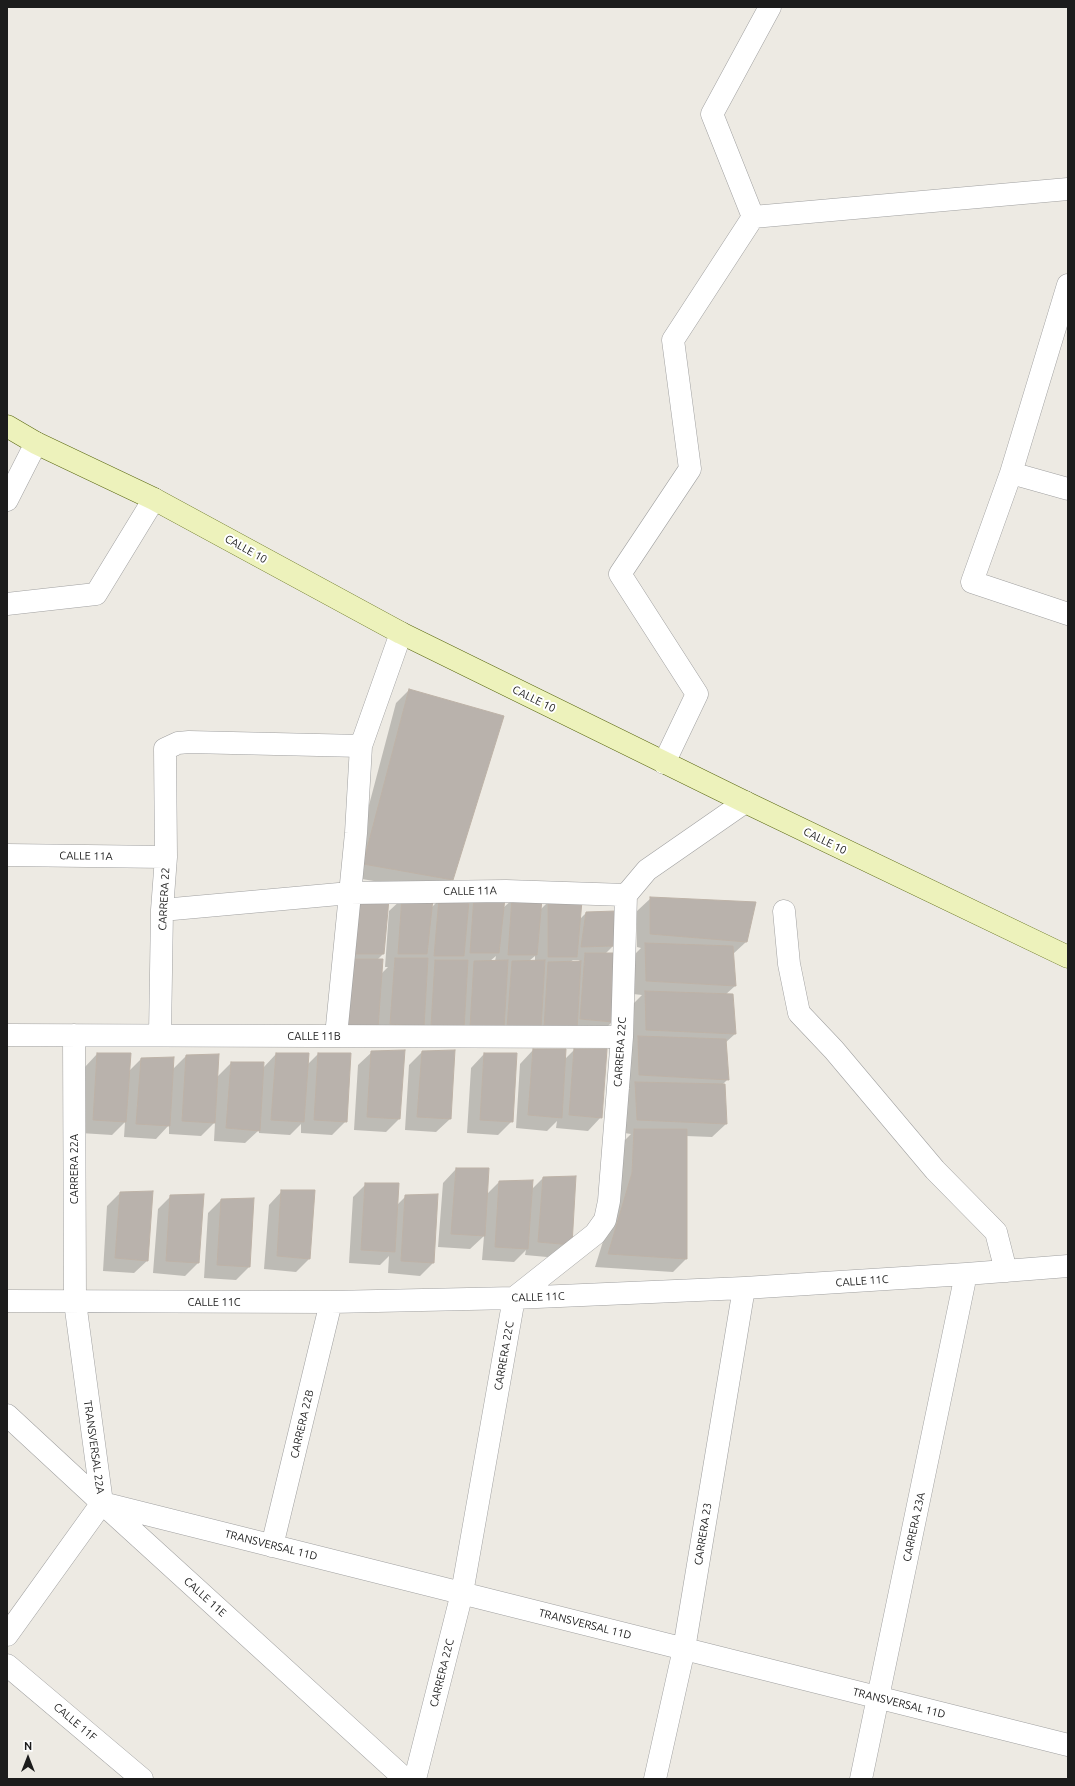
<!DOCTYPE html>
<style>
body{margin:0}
#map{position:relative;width:1075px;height:1786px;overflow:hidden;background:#edeae3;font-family:Ubuntu,sans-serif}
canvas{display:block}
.frame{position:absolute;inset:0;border:8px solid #1c1c1c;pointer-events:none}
.north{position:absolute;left:8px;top:1738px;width:40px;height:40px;-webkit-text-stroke:3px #fff;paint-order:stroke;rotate:0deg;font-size:11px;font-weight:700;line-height:16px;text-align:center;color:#1c1c1c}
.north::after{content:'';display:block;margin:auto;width:14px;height:18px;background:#1c1c1c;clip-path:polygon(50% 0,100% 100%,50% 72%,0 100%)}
</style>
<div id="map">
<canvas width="1075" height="1786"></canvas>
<div class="frame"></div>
<div class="north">N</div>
</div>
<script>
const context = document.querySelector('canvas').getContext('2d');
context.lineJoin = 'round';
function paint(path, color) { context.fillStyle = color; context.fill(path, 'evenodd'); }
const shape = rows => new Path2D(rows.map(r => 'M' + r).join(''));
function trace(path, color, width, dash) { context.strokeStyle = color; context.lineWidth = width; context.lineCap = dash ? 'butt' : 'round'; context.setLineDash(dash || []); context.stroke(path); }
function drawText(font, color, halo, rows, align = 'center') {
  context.font = font + ' Ubuntu,sans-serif'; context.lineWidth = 4; context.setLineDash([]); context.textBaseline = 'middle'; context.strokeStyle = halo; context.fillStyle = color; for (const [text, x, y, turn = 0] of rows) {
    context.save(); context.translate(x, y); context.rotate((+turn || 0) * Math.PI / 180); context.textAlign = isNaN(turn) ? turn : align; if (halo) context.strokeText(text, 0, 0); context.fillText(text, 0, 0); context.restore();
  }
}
paint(shape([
 [409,690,452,879,439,892,350,877,396,703],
 [475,897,503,908,513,899,540,910,549,901,580,919,586,913,614,945,605,954,612,1022,599,1035,364,1040,347,912,383,954,377,960,381,974,388,967,385,967,389,911,403,898,431,908,439,900,468,904],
 [496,956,495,961,490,961],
 [535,956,535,961,529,961],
 [573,960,580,960,577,962,570,962],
 [651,898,746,942,733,954,735,986,725,995,735,1034,725,1043,728,1079,722,1085,724,1085,726,1124,712,1137,686,1136,686,1259,673,1272,595,1267,620,1187,622,1143,631,1134,624,1133,623,1096,630,1088,626,1088,625,1051,633,1042,632,1005,642,995,633,994,632,957,641,948,637,947,637,911],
 [533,1050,564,1060,574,1050,601,1117,588,1131,556,1128,557,1121,547,1131,516,1128,520,1064],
 [372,1052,399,1119,386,1132,354,1130,358,1065],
 [422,1052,450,1119,436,1132,405,1130,409,1065],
 [97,1054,128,1072,141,1059,172,1070,186,1056,216,1078,231,1063,263,1068,276,1054,307,1065,318,1054,346,1121,332,1135,301,1133,301,1124,290,1135,259,1133,259,1130,245,1143,214,1141,215,1122,201,1136,169,1134,169,1125,156,1139,124,1137,125,1122,112,1135,80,1133,84,1068],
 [484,1054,512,1121,498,1135,467,1133,471,1068],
 [456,1169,486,1195,499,1182,531,1190,543,1178,571,1245,558,1258,525,1255,526,1250,514,1262,482,1260,484,1236,470,1249,438,1247,443,1183],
 [366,1184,397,1205,406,1196,433,1263,420,1276,388,1273,389,1256,380,1265,349,1263,353,1197],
 [282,1191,309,1259,296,1272,264,1269,269,1205],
 [120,1193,148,1260,134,1273,103,1271,107,1206],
 [171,1196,198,1263,185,1276,153,1273,158,1209],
 [221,1200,249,1267,236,1280,204,1278,208,1213]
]), '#0003');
const building = shape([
 [409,689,504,716,453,880,363,864,409,689],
 [474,896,505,898,499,953,470,953,474,896],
 [359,897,389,899,384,954,355,954,359,897],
 [402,897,433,899,427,954,398,954,402,897],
 [650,897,756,902,747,942,650,934,650,897],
 [512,898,542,899,537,955,508,955,512,898],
 [439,899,469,901,464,956,434,956,439,899],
 [548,900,582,901,577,957,548,957,548,900],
 [616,911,615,946,581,947,586,912,616,911],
 [645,943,733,946,736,986,646,981,645,943],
 [585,953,618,953,613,1022,580,1019,585,953],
 [395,958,428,958,424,1027,390,1024,395,958],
 [349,959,383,959,378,1028,345,1026,349,959],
 [435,960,468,960,464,1029,431,1026,435,960],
 [508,960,504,1029,470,1027,474,961,508,960],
 [545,960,541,1029,507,1027,512,961,545,960],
 [581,961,577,1030,544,1028,548,962,581,961],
 [645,991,733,994,736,1034,646,1030,645,991],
 [638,1036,726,1039,729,1080,639,1075,638,1036],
 [533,1049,566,1049,562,1118,528,1115,533,1049],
 [574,1049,607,1049,602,1118,569,1115,574,1049],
 [405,1050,400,1119,367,1117,371,1051,405,1050],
 [455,1050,451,1119,417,1117,422,1051,455,1050],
 [97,1053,131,1053,126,1122,93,1120,97,1053],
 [276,1053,309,1053,304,1122,271,1120,276,1053],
 [318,1053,351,1053,347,1122,314,1120,318,1053],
 [484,1053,517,1053,513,1122,480,1120,484,1053],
 [219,1054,215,1123,182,1121,186,1055,219,1054],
 [174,1057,170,1126,136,1124,141,1058,174,1057],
 [231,1062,264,1062,260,1131,226,1128,231,1062],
 [635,1082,725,1084,727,1124,637,1120,635,1082],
 [634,1129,687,1129,687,1259,608,1254,632,1173,634,1129],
 [456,1168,489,1168,485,1236,451,1234,456,1168],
 [576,1176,572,1245,538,1242,543,1177,576,1176],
 [533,1180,528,1249,495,1247,499,1181,533,1180],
 [365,1183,399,1183,395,1252,361,1250,365,1183],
 [281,1190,315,1190,310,1259,277,1256,281,1190],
 [153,1191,148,1261,115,1258,120,1192,153,1191],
 [204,1194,199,1263,166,1261,170,1195,204,1194],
 [438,1194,434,1263,401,1261,405,1195,438,1194],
 [254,1198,250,1267,217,1265,221,1199,254,1198]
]);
paint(building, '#b9b2ac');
trace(building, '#bdb2a7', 1);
const street = shape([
 [753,217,712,114,770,7],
 [1068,285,1011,473,1068,489],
 [1011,473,972,582,1068,614],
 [7,500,36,443],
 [7,604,96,594,154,499],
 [361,746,401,633],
 [664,763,697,694,620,574,690,469,673,340,753,217,1068,189],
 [7,855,166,857],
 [626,895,647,870,745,802],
 [162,910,350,893,506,891,626,895],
 [784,911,789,964,799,1013,834,1050,935,1170,996,1232,1006,1271],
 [7,1035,622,1037],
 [160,1035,162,910,166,857,165,749,178,743,189,742,361,746,356,833,336,1036],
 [7,1301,331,1302,514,1298,744,1288,966,1274,1068,1266],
 [7,1415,102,1503,405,1779],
 [102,1503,1068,1745],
 [272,1546,331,1302],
 [7,1635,102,1503,75,1302,74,1035],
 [7,1665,142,1779],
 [415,1779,462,1593,514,1298,595,1234,605,1220,609,1201,622,1037,626,895],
 [655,1779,684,1649,744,1288],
 [861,1779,966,1274]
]);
const secondary = shape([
 [7,426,36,443,154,499,401,633,745,802,1068,957]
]);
trace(street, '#a0a0a0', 23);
trace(secondary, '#596710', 23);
trace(street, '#fff', 22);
trace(secondary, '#edf2bb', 22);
drawText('11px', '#1c1c1c', '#fff', [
 ["CALLE 10",246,549,29],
 ["CALLE 10",534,699,26],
 ["CALLE 10",825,841,26],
 ["CALLE 11A",86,856,1],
 ["CALLE 11A",470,891,-1],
 ["CARRERA 22",164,899,-87],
 ["CALLE 11B",314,1036],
 ["CARRERA 22C",620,1052,-86],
 ["CARRERA 22A",74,1169,-90],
 ["CALLE 11C",862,1281,-4],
 ["CALLE 11C",538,1297,-2],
 ["CALLE 11C",214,1302],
 ["CARRERA 22C",504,1356,-80],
 ["CARRERA 22B",302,1424,-77],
 ["TRANSVERSAL 22A",94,1447,82],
 ["CARRERA 23A",914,1527,-78],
 ["CARRERA 23",703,1534,-81],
 ["TRANSVERSAL 11D",271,1545,14],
 ["CALLE 11E",205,1597,42],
 ["TRANSVERSAL 11D",585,1624,14],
 ["CARRERA 22C",442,1673,-76],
 ["TRANSVERSAL 11D",899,1703,14],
 ["CALLE 11F",75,1722,40]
]);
</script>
